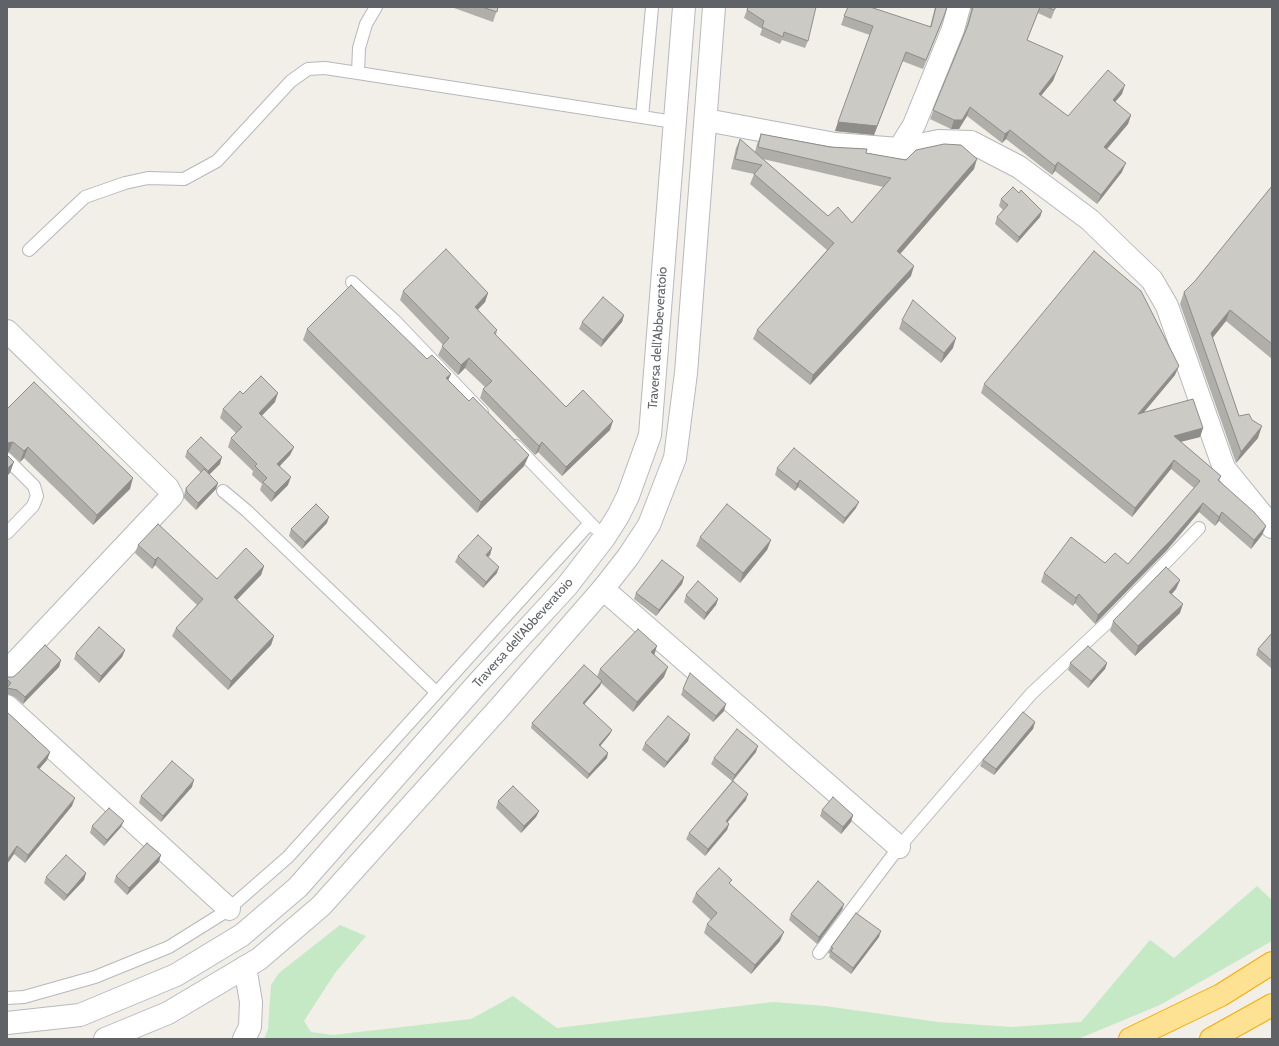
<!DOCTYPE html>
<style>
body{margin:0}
#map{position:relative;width:1279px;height:1046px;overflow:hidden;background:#f1efe8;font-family:Cabin,sans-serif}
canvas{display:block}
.frame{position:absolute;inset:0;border:8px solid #5f6368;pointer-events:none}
</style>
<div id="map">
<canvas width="1279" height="1046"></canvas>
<div class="frame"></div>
</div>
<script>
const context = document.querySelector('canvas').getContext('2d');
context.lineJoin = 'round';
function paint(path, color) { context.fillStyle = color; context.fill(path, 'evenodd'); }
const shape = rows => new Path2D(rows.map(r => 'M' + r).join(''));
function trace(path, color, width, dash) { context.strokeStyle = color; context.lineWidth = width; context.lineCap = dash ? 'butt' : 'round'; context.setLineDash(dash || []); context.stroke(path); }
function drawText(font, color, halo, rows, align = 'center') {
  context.font = font + ' Cabin,sans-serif'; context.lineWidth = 3.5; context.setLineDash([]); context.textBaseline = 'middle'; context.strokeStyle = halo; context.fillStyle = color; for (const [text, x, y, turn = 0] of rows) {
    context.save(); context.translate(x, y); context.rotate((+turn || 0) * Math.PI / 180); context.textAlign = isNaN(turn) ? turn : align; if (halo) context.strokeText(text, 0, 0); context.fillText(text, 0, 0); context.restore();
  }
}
paint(shape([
 [1257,886,1272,900,1272,941,1160,1005,1078,1039,264,1039,268,1029,271,985,279,973,340,925,366,936,335,973,304,1021,311,1032,333,1035,471,1019,513,996,557,1028,773,1002,825,1006,938,1022,1013,1027,1081,1022,1150,940,1174,958]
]), '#c5e8c5');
const lane = shape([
 [358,73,359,48,366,24,376,7],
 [642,117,652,7],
 [29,250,85,197,125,183,148,178,184,179,217,161,291,81,308,69,325,68,358,73,674,122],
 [352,282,395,321,482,412],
 [516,446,595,528],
 [7,459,34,486,37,496,33,506,7,533],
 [223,491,247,511,436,692],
 [819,953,899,847,1031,694,1111,619,1199,528],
 [7,998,24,997,95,977,169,947,225,912,288,857,590,523]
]);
const street = shape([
 [706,120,835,144,899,149,939,141,971,142,1019,167,1090,220,1152,280,1167,306,1224,468,1272,527],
 [899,149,914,125,953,29,959,7],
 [7,331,168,488,172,496,7,671],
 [603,589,899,847],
 [7,706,229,909],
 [244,1039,250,1027,251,1002,245,967]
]);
const secondary = shape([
 [7,1023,80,1015,176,975,242,935,298,887,477,684,567,586,604,538,618,516,628,496,650,435,684,7],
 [105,1039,168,1013,259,959,321,906,501,706,603,589,628,557,649,525,675,458,686,373,714,7]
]);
const highway = shape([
 [1130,1039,1221,995,1272,963],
 [1211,1039,1272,1005]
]);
trace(lane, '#b5b8bc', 14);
trace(street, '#b5b8bc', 24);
trace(secondary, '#b6babf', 24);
trace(highway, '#f9ab00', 24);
trace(lane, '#fff', 12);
trace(street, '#fff', 22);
trace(secondary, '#fff', 22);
trace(highway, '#fde293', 22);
paint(shape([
 [454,7,498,7,493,22,454,8],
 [748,7,808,41,805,48,782,40,780,44,760,35,762,29,744,18],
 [935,7,947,7,941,25,923,69,902,61,874,135,835,131,870,35,841,25,844,16,930,27],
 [971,7,1056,7,1051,19,1038,13,1027,40,1053,81,1041,96,1068,116,1122,94,1115,102,1131,115,1128,124,1107,149,1122,172,1097,204,1055,171,1052,175,1006,139,1002,143,967,116,959,129,951,129,930,119,965,31,971,10],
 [761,134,906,160,974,169,900,254,911,276,810,385,753,339,757,330,827,250,750,184,754,174,731,169,736,148,740,139,755,152,757,144],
 [763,159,883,187,852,223,828,216],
 [1272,186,1272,359,1226,321,1212,338,1239,416,1258,438,1236,463,1180,304,1184,292,1195,281],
 [1019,193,1042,211,1040,217,1017,243,995,224,997,217,1003,210,999,206,1001,199],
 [403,291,488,293,485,302,478,310,497,330,496,335,566,407,610,430,562,476,538,452,535,455,480,398,483,389,485,387,465,368,458,375,438,355,443,345,400,300],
 [624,315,622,322,601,347,579,329,582,322],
 [902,320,953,348,941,363,899,329],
 [307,329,427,359,451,374,448,380,469,401,529,455,524,466,477,513,303,340],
 [1175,375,1144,412,1203,428,1200,437,1181,442,1221,476,1219,481,1266,526,1262,535,1251,549,1219,521,1215,526,1199,512,1167,550,1095,624,1075,603,1073,606,1041,582,1044,573,1105,563,1128,564,1194,488,1171,469,1132,517,981,393,984,384],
 [243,394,275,402,261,416,294,447,290,455,280,466,288,485,271,502,260,490,262,484,252,475,253,471,228,447,231,438,236,433,220,418,223,409],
 [7,409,130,489,93,525,24,458,20,462,9,452],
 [187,451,220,464,209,474,216,489,196,510,184,498,184,495,186,488,201,473,185,457],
 [777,468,856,508,843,524,798,487,795,491,775,475],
 [327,523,302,549,289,536,291,529],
 [700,537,771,540,767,550,740,583,696,546],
 [138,545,217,579,264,566,261,575,237,600,274,636,271,645,228,690,172,636,176,628,197,605,155,565,152,569,135,553],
 [492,548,490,555,488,557,497,573,483,588,455,562,458,556],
 [684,577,682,584,656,616,634,599,636,593],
 [1180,580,1176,589,1172,594,1180,613,1135,656,1110,631,1113,621],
 [686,595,718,599,716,605,704,620,684,602],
 [1272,633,1272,669,1256,655,1258,649],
 [125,650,122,657,99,683,74,659,76,653],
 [654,655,664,677,633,712,601,683,600,686,584,704,610,734,600,746,607,758,587,779,531,728,532,723,597,677,600,669],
 [61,660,59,667,23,704,15,697,7,694,7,677,13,677],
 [1070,663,1107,663,1105,669,1088,688,1068,670],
 [683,689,724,711,713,722,681,695],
 [7,712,50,752,47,760,39,769,72,806,25,863,14,854,7,864],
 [1035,722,1033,729,994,775,980,766,983,760],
 [690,734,688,741,664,768,642,750,645,743],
 [756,752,733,781,746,800,728,822,729,824,727,830,705,856,686,839,689,833,732,781,711,764,714,758],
 [192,787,161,822,139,803,141,796],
 [498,801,539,811,536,817,521,833,496,808],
 [822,810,853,815,851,822,841,834,820,816],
 [92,826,121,827,104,846,90,833],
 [159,862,127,895,114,882,116,876],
 [86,873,84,880,64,901,44,883,46,877],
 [730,884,780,941,751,974,704,933,707,924,711,920,692,902,696,893],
 [844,904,842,910,817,944,789,920,791,914],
 [879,937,851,974,829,957,830,954,828,953,831,947]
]), '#afaea9');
paint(shape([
 [1063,56,1053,81,1035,103,1039,94],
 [902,61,874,135,835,131,838,122],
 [1125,85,1122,94,1109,109,1113,100],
 [970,107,967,116,959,129,951,129,954,120],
 [1131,115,1128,124,1101,156,1104,147],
 [1010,130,1006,139,1002,143,1005,134],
 [977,159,974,169,894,261,897,251],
 [1058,162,1055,171,1052,175,1055,166],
 [1126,163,1122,172,1097,204,1101,195],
 [1042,211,1040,217,1017,243,1019,237],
 [914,266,911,276,810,385,813,375],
 [488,293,485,302,471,316,475,307],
 [1230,310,1226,321,1207,345,1211,333],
 [624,315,622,322,601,347,603,340],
 [956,338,953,348,941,363,944,353],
 [469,358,465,368,458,375,461,365],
 [1179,366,1175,375,1135,423,1138,414],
 [451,374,446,385,446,378],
 [278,393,275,402,256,422,259,413],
 [613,421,610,430,562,476,566,467],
 [1262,426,1258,438,1236,463,1241,452],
 [1203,428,1200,437,1171,444,1174,436],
 [13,442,9,452,7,453,7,443],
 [542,442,538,452,535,455,539,446],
 [28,447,24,458,20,462,24,451],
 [294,447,290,455,274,472,277,464],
 [529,455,524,466,477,513,481,502],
 [222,457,220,464,206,478,208,471],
 [1174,460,1171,469,1132,517,1135,508],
 [14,462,10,473,7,476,7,469],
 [291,477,288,485,271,502,275,493],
 [133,478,130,489,93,525,97,515],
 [800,480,798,487,795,491,797,484],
 [218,483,216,489,196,510,198,503],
 [859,502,856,508,843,524,845,518],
 [1203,503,1199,512,1167,550,1095,624,1098,615],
 [1222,512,1219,521,1215,526,1219,517],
 [329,517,327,523,302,549,305,542],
 [1266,526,1262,535,1251,549,1254,540],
 [771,540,767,550,740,583,743,573],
 [492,548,490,555,484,561,486,555],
 [158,557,155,565,152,569,155,560],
 [264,566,261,575,231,606,234,597],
 [499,567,497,573,483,588,486,582],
 [684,577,682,584,656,616,659,610],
 [1180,580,1176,589,1165,601,1169,592],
 [1079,594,1075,603,1073,606,1076,598],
 [718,599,716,605,704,620,706,613],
 [1183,604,1180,613,1135,656,1138,646],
 [274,636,271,645,228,690,231,681],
 [657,646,654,656,651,652],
 [125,650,122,657,99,683,101,676],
 [61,660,59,667,23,704,25,697],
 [1107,663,1105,669,1088,688,1091,681],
 [668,667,664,677,633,712,637,702],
 [602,681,600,686,581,708,583,703],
 [726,704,724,711,713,722,716,716],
 [1035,722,1033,729,994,775,996,769],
 [612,730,610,734,597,750,599,745],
 [690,734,688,741,664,768,667,762],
 [758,746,756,752,732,781,735,775],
 [50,752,47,760,34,775,37,767],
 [608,753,607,758,587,779,589,774],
 [194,780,192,787,161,822,163,816],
 [748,794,746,800,723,827,726,821],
 [75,798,72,806,25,863,28,855],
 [539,811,536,817,521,833,524,826],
 [853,815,851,822,841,834,843,827],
 [124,821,121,827,104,846,107,840],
 [729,824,727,830,705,856,708,849],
 [17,846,14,854,7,864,7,860],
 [161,855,159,862,127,895,129,888],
 [86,873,84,880,64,901,67,895],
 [844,904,842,910,817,944,819,937],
 [881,931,879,937,851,974,853,968],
 [784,932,780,941,751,974,755,965]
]), '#8f8d8a');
const building = shape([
 [482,7,498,7,497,12,482,7],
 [748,7,816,7,808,41,784,32,783,37,762,27,764,21,747,10,748,7],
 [848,7,870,7,931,27,936,7,947,7,944,16,926,60,906,52,877,126,838,122,873,26,844,16,848,7],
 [973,7,1040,7,1027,40,1063,56,1056,72,1039,94,1068,116,1108,70,1125,85,1113,100,1131,115,1104,147,1126,163,1101,195,1058,162,1055,166,1010,130,1005,134,970,107,962,120,954,120,933,110,968,25,973,7],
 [1047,7,1056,7,1054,10,1047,7],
 [761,134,830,147,867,149,866,153,906,160,916,150,944,144,961,145,977,159,897,251,914,266,813,375,757,330,834,243,754,174,762,165,735,159,740,139,828,216,838,207,852,223,891,178,758,147,761,134],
 [1272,186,1272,344,1230,310,1211,333,1239,416,1249,414,1252,420,1262,426,1241,452,1184,292,1195,281,1272,186],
 [1013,187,1019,193,1021,190,1042,211,1019,237,997,217,1008,205,1001,199,1013,187],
 [446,249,488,293,475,307,497,330,494,333,566,407,583,390,613,421,566,467,542,442,539,446,483,389,492,381,469,358,461,365,442,346,449,338,403,291,446,249],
 [1094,251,1141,291,1179,366,1138,414,1193,399,1203,428,1174,436,1221,476,1218,480,1254,512,1266,526,1254,540,1222,512,1219,517,1203,503,1170,541,1098,615,1079,594,1076,598,1044,573,1071,537,1105,563,1115,553,1128,564,1200,481,1174,460,1135,508,984,384,1094,251],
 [351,285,427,359,432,355,451,374,446,378,469,401,473,397,529,455,481,502,307,329,351,285],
 [603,297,624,315,603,340,582,322,603,297],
 [913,300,956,338,944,353,902,320,913,300],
 [261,376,278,393,259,413,294,447,277,464,291,477,275,493,263,482,267,478,255,466,257,464,231,438,242,427,223,409,240,391,243,394,261,376],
 [34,382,133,478,97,515,28,447,24,451,13,442,7,443,7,409,34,382],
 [201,437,222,457,208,471,187,451,201,437],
 [794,448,859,502,845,518,800,480,797,484,777,468,794,448],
 [7,455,14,462,7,469,7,455],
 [204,469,218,483,198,503,187,492,186,488,204,469],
 [316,504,329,517,305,542,291,529,316,504],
 [727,504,771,540,743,573,700,537,727,504],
 [158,524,217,579,246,548,264,566,234,597,274,636,231,681,176,628,203,599,158,557,155,560,138,545,158,524],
 [478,535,492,548,486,555,499,567,486,582,458,556,478,535],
 [662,560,684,577,659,610,636,593,662,560],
 [1166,567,1180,580,1169,592,1183,604,1138,646,1113,621,1166,567],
 [698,581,718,599,706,613,686,595,698,581],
 [99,627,125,650,101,676,76,653,99,627],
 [638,629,657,646,651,652,668,667,637,702,600,669,638,629],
 [1272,633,1272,661,1258,649,1272,633],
 [45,645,61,660,25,697,17,690,7,688,11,683,7,679,7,677,13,677,18,673,45,645],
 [1088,646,1107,663,1091,681,1070,663,1088,646],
 [584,665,602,681,583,703,612,730,599,745,608,753,589,774,532,723,584,665],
 [690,673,726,704,716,716,683,689,690,673],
 [7,712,50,752,37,767,75,798,28,855,17,846,7,860,7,712],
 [1023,712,1035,722,996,769,983,760,1023,712],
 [668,716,690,734,667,762,645,743,668,716],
 [737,729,758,746,735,775,714,758,737,729],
 [172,761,194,780,163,816,141,796,172,761],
 [733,781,748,794,726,821,729,824,708,849,689,833,733,781],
 [513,786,539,811,524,826,498,801,513,786],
 [833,797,853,815,843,827,822,810,833,797],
 [109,808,124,821,107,840,92,826,109,808],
 [147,843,161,855,129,888,116,876,147,843],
 [66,855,86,873,67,895,46,877,66,855],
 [719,868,732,880,729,883,784,932,755,965,707,924,717,913,696,893,719,868],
 [818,881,844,904,819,937,791,914,818,881],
 [856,913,881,931,853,968,831,951,833,948,831,947,856,913]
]);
paint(building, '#cccac5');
trace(building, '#8f8d8a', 1);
drawText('13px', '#5f6368', '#fff', [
 ["Traversa dell'Abbeveratoio",658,338,-86],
 ["Traversa dell'Abbeveratoio",523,633,-48]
]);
</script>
